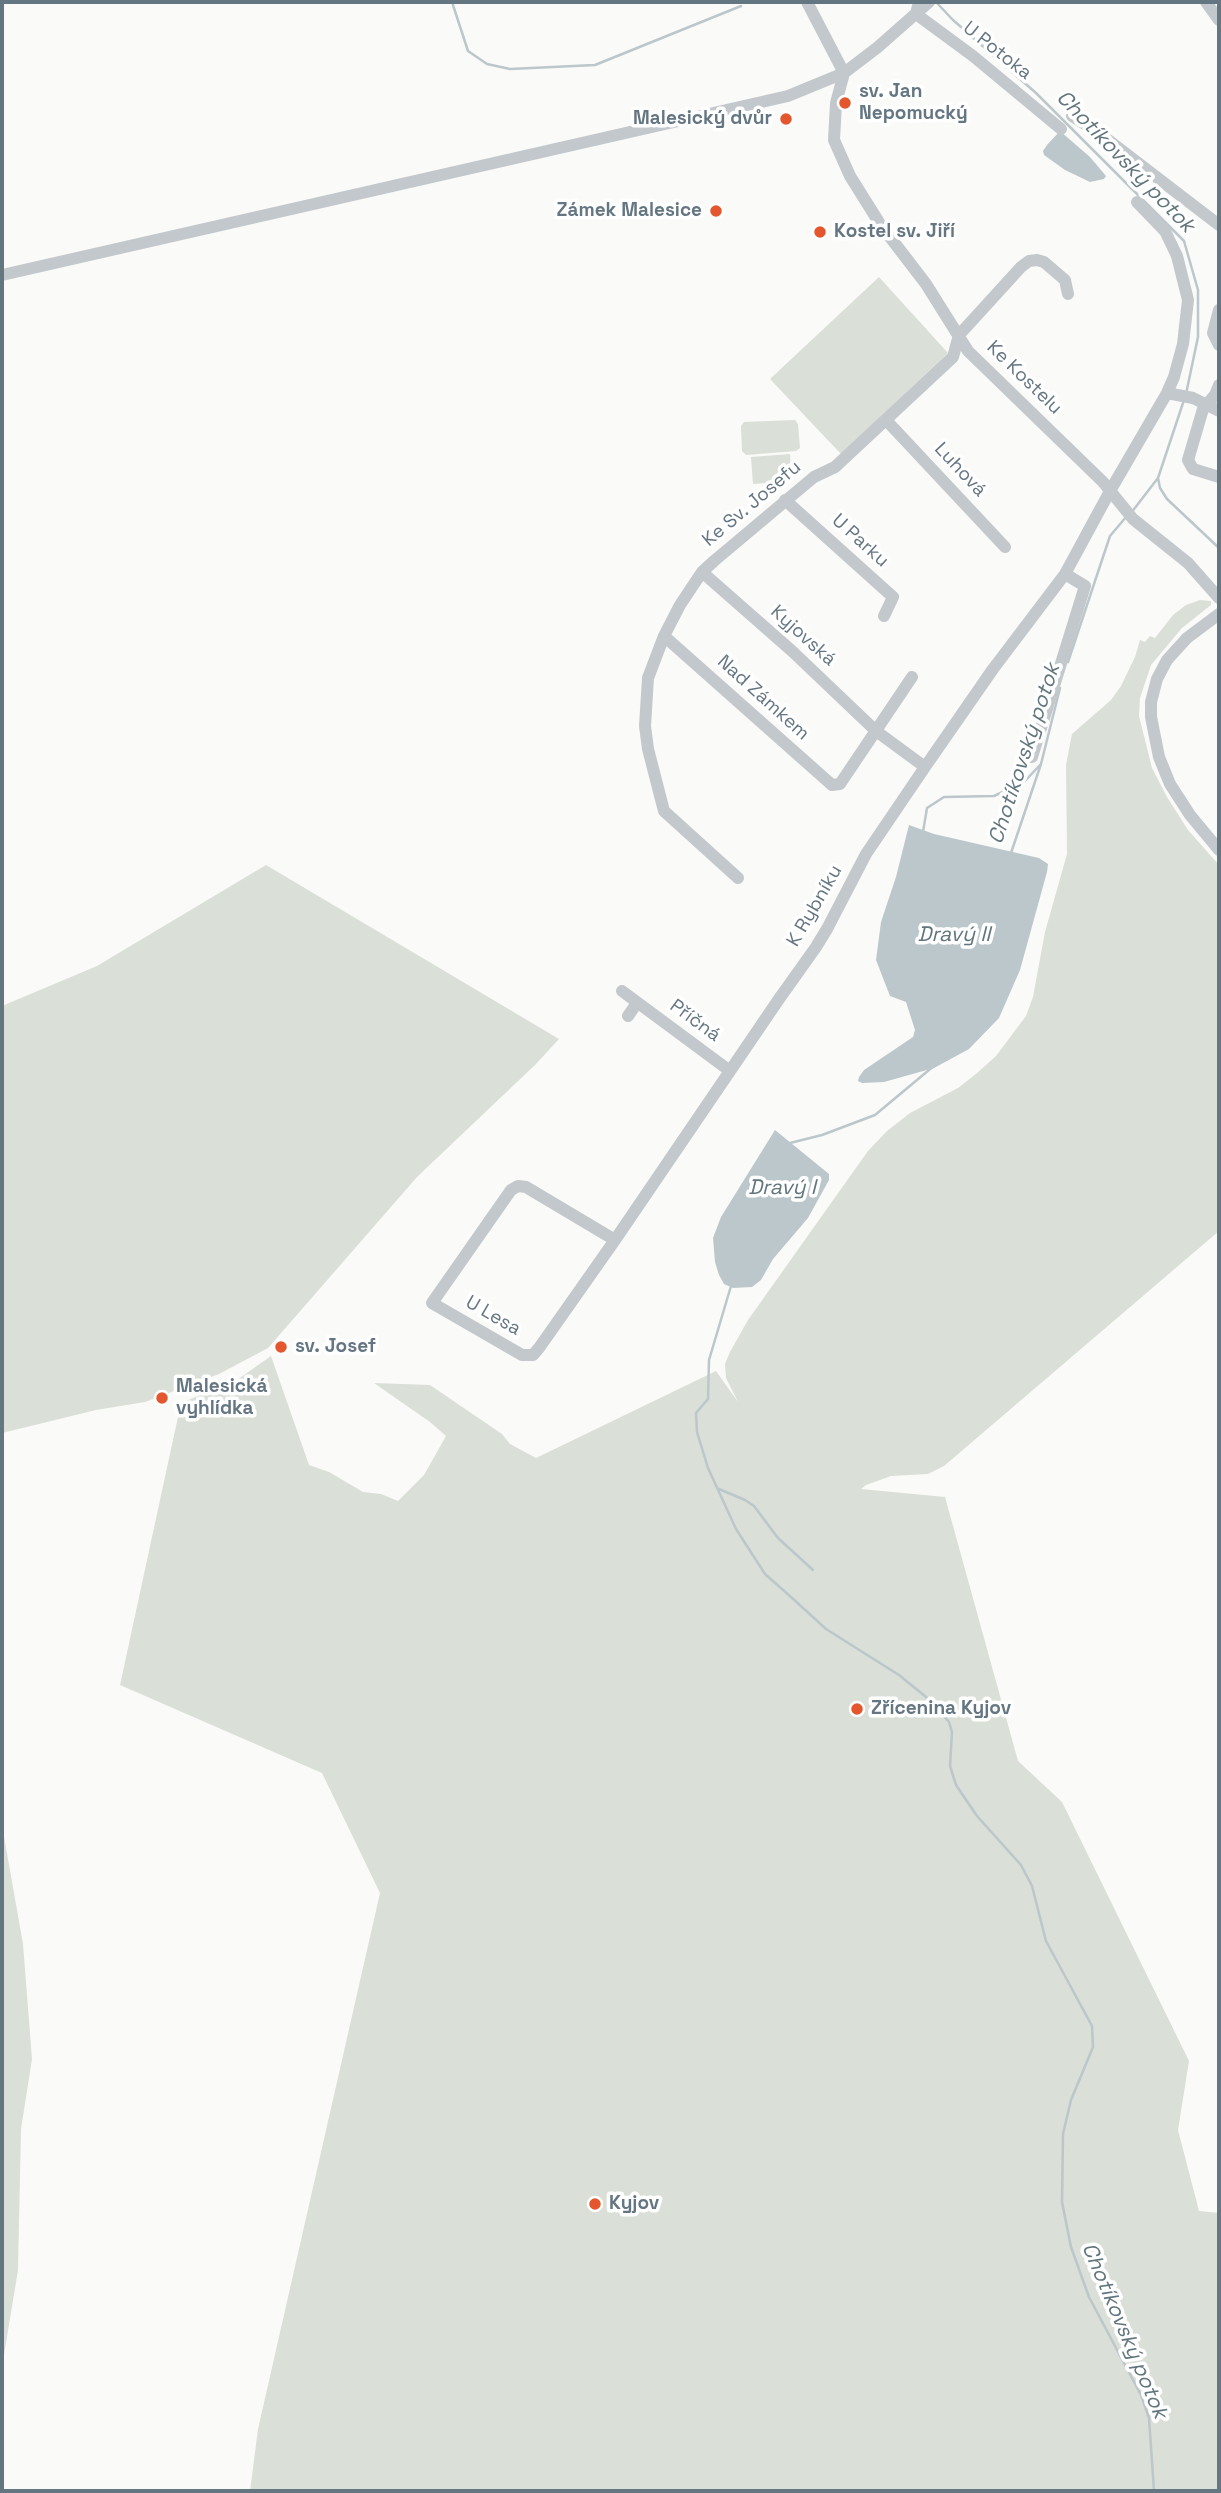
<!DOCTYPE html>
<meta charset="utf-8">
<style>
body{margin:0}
#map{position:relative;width:1221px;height:2493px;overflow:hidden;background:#fafaf8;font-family:"Space Grotesk",sans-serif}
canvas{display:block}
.frame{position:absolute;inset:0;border:4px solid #657683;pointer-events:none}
</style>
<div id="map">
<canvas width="1221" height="2493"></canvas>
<div class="frame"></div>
</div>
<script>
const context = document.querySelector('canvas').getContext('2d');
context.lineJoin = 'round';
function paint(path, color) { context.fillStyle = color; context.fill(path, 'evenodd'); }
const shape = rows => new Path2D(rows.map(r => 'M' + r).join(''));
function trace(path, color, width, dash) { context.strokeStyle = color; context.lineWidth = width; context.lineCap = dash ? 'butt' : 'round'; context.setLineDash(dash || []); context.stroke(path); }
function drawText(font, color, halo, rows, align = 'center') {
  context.font = font + ' "Space Grotesk",sans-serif'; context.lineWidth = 7; context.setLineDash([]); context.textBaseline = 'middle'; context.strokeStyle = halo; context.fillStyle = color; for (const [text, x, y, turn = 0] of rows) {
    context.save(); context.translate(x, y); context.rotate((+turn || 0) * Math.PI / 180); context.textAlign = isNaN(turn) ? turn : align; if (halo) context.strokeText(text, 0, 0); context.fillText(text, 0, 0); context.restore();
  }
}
paint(shape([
 [879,277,948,353,841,454,770,379],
 [795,420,798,424,800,448,796,451,746,455,742,451,741,426,744,422],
 [790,454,792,481,753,484,751,457],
 [1200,600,1211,601,1211,605,1182,628,1151,665,1140,698,1139,716,1152,768,1167,797,1188,830,1219,865,1219,1231,944,1466,928,1474,891,1476,866,1485,861,1489,945,1497,1018,1761,1062,1802,1189,2061,1178,2130,1199,2211,1219,2213,1219,2491,250,2491,258,2429,380,1893,322,1773,120,1685,181,1403,237,1380,271,1356,309,1465,329,1472,363,1492,381,1494,398,1501,424,1475,446,1436,430,1422,374,1383,430,1385,502,1434,510,1444,536,1458,716,1371,738,1402,726,1378,725,1364,730,1352,748,1320,868,1151,887,1131,910,1113,958,1088,976,1074,996,1056,1026,1016,1033,997,1045,932,1067,854,1066,765,1072,734,1111,700,1121,686,1135,657,1140,640,1145,642,1150,636,1155,638,1173,615,1186,605],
 [266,865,559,1039,536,1064,417,1177,268,1348,219,1374,145,1402,96,1410,2,1433,2,1006,97,966],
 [2,1825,23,1944,32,2059,21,2129,18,2270,2,2367]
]), '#dadfd7');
paint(shape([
 [1060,131,1090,157,1106,176,1104,179,1090,182,1065,170,1044,155,1043,151,1047,145],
 [909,825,934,834,1039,858,1048,864,1047,872,1020,970,999,1018,969,1049,934,1068,884,1082,862,1083,858,1081,859,1077,864,1070,913,1037,915,1030,906,1002,890,996,876,960,881,922,896,877],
 [775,1130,829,1174,829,1180,808,1218,773,1259,761,1280,752,1287,733,1288,724,1284,719,1275,715,1262,713,1238,721,1217]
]), '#bbc7cb');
trace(shape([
 [452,2,468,51,487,64,510,69,595,65,741,6],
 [936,2,953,20,1036,93,1184,241,1198,290,1198,337,1186,394],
 [1158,478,1160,488,1167,499,1219,548],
 [1131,513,1158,478,1184,400],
 [1068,662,1110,536,1126,517],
 [923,832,927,808,944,797,994,796,1024,782,1040,765],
 [1011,853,1041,764,1060,688],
 [790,1143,822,1135,875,1115,935,1065],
 [731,1286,709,1360,708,1399,696,1413,697,1432,708,1468,736,1529,765,1574,791,1597,826,1629,899,1675,931,1701,949,1722,952,1732,950,1766,956,1785,977,1816,1021,1865,1032,1886,1046,1941,1092,2026,1093,2047,1071,2100,1063,2134,1062,2202,1071,2247,1089,2297,1141,2395,1149,2418,1154,2491],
 [719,1489,745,1500,754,1506,778,1538,813,1570]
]), '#bbc7cb', 2.5);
trace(shape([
 [807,2,844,73],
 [1206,2,1219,20],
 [918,6,916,14,973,56,1061,129],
 [844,73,836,103,834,140,850,176,880,224,926,284,968,351,1103,482,1133,519,1188,563,1219,598],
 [1072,116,1099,133,1219,225],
 [2,275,788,96,844,73,878,47,929,2],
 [1219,310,1213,333,1219,345],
 [1219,385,1215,395,1203,409,1188,460,1193,469,1219,477],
 [1167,393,1193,398,1219,411],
 [886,420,1005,547],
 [785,500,893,597,884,616],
 [702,572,792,651,876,731,925,767],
 [1219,614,1187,638,1167,660,1157,679,1151,702,1151,717,1159,757,1170,784,1190,815,1219,850],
 [664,636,832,785,840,784,912,677],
 [1032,757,1085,586,1065,574],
 [738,878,664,811,648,749,645,726,648,678,664,636,680,605,702,572,714,561,814,477,835,467,953,357,959,335,1021,267,1029,261,1037,260,1044,262,1065,280,1068,294],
 [622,991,730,1071],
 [628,1016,637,1003],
 [615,1240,526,1187,518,1186,511,1190,432,1303,522,1355,533,1355,539,1348,615,1240,779,999,816,947,827,929,866,854,925,767,993,669,1065,574,1110,491,1167,393,1174,377,1183,344,1188,300,1177,256,1165,231,1137,202]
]), '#c3c8cc', 12);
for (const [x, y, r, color] of [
 [845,103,7,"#e4572e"],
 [786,119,7,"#e4572e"],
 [716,211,7,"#e4572e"],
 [820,232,7,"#e4572e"],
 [281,1347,7,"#e4572e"],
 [162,1398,7,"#e4572e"],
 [857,1709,7,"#e4572e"],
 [595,2204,7,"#e4572e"]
]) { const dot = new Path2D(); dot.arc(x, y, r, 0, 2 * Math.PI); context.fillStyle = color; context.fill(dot); trace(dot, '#fff', 2.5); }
drawText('19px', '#657683', '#fff', [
 ["U Potoka",997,51,38],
 ["Ke Kostelu",1024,378,44],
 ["Luhová",960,470,47],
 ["Ke Sv. Josefu",752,504,-40],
 ["U Parku",860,541,42],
 ["Kyjovská",803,636,42],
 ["Nad Zámkem",763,698,42],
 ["K Rybníku",815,906,-60],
 ["Příčná",695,1021,36],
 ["U Lesa",493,1316,30]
]);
drawText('bold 19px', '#657683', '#fff', [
 ["sv. Jan",859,92],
 ["Nepomucký",859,114],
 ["Malesický dvůr",772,119,"right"],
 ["Zámek Malesice",702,211,"right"],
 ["Kostel sv. Jiří",834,232],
 ["sv. Josef",295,1347],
 ["Malesická",176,1387],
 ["vyhlídka",176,1409],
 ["Zřícenina Kyjov",871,1709],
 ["Kyjov",609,2204]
], 'left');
drawText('italic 21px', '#60757c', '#fff', [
 ["Chotíkovský potok",1125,162,46],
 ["Chotíkovský potok",1025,754,-72],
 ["Dravý II",954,935],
 ["Dravý I",782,1188],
 ["Chotíkovský potok",1124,2331,67]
]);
</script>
